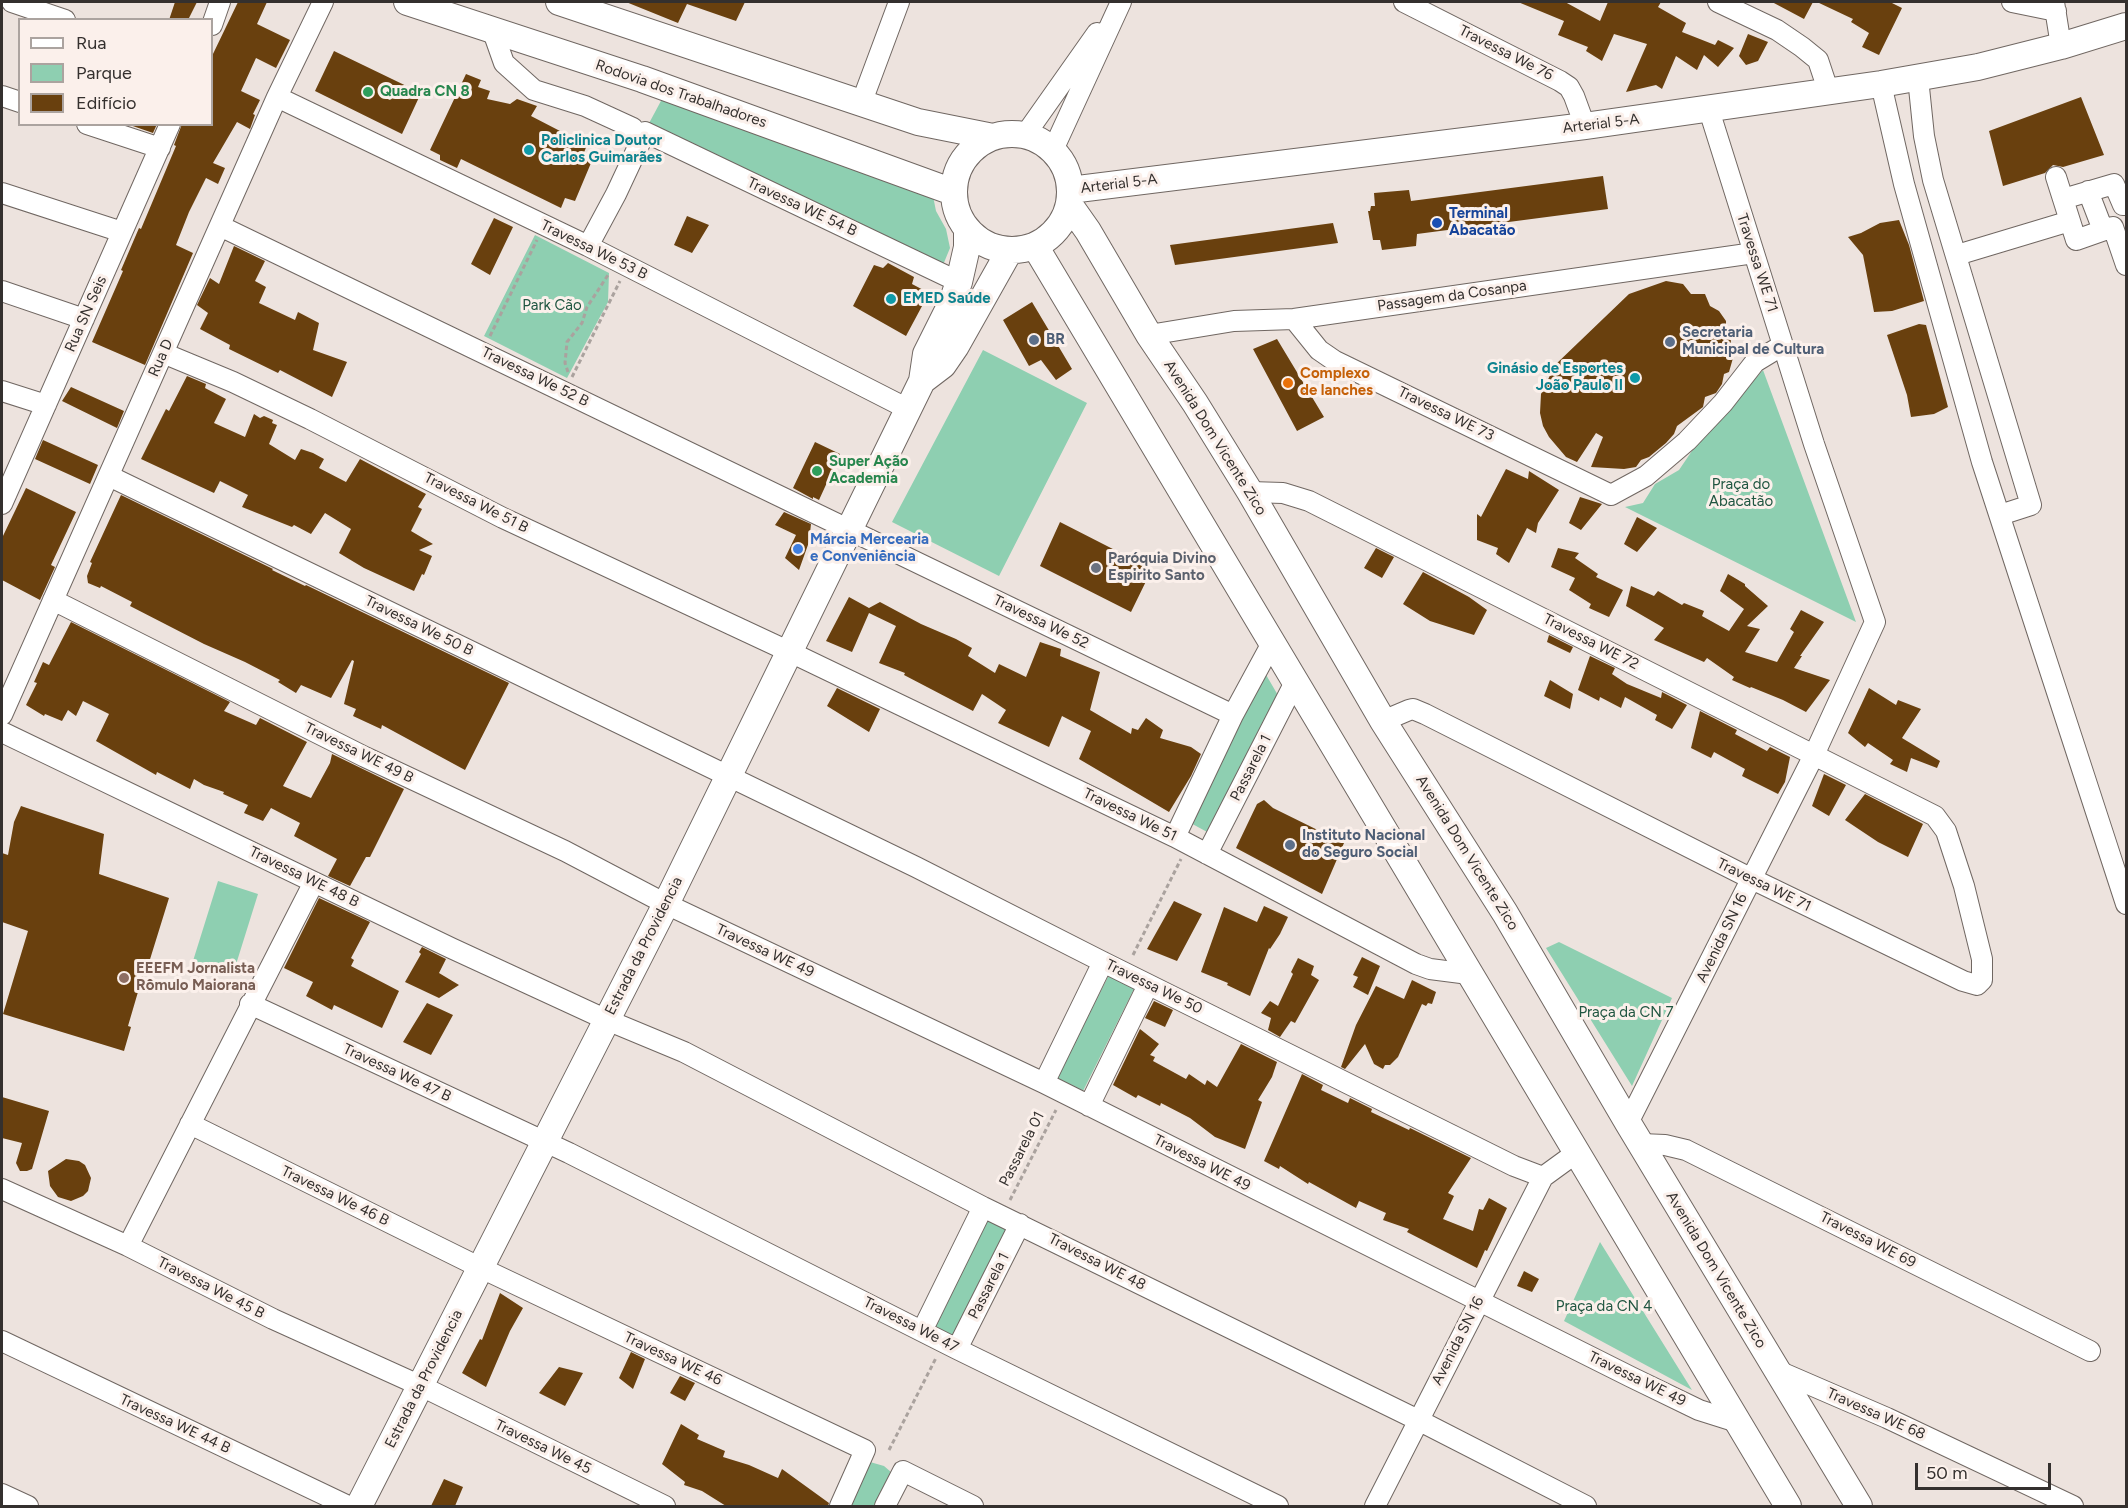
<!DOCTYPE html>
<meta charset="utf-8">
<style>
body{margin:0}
#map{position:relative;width:2128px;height:1508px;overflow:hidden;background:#ede3de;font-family:Figtree,sans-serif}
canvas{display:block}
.frame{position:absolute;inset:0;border:3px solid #34302e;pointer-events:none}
.legend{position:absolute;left:18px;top:18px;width:195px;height:108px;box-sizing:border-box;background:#fbf0eb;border:2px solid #aba39f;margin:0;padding:8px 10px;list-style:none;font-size:18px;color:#34302e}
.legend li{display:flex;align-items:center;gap:12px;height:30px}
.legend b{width:30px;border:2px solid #aba39f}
.scale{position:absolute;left:1915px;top:1463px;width:136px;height:27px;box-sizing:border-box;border:3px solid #34302e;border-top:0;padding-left:8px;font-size:18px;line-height:21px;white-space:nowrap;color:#34302e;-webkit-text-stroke:4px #fbf0eb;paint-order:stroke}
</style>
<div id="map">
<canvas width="2128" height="1508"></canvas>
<div class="frame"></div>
<ul class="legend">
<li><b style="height:8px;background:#fff"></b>Rua</li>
<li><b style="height:16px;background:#8ecfb1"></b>Parque</li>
<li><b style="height:16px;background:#69400e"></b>Edifício</li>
</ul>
<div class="scale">50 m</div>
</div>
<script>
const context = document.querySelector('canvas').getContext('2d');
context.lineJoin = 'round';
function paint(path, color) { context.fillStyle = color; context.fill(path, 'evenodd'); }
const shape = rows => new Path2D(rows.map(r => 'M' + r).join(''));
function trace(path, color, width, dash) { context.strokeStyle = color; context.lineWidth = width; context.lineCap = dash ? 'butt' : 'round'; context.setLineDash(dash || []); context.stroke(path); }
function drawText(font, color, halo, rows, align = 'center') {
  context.font = font + ' Figtree,sans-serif'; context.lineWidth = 6; context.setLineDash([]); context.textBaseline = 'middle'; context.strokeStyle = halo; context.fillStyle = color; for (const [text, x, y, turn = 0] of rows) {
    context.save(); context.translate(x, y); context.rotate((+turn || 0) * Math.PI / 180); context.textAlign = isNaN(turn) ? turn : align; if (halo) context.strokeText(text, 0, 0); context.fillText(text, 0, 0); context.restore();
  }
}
paint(shape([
 [662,99,932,191,936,211,946,229,950,248,943,265,647,127],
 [535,235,609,273,608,302,567,378,484,336],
 [983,350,1087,403,999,576,892,522],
 [1763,370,1856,622,1625,507,1643,503,1655,484,1679,470,1696,445],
 [1265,673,1279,697,1209,833,1185,820],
 [218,881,258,894,233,974,193,961],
 [1559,942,1672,998,1632,1086,1546,948],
 [1109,975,1135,987,1082,1093,1056,1080],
 [983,1207,1020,1224,957,1349,922,1331],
 [1600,1242,1692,1390,1564,1321],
 [870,1462,884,1466,891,1472,874,1506,848,1506]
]), '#8ecfb1');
paint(shape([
 [175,2,197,2,188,20,169,20],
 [238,2,267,2,257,24,290,40,276,68,256,58,241,91,260,100,253,114,255,115,250,129,237,122,213,163,225,168,218,184,206,178,189,212,176,245,193,253,145,365,92,342,123,271,121,270,139,228,141,229,176,146,174,145,182,124,212,124,212,56],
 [626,2,745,2,736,21,687,4,678,23],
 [1518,2,1565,2,1600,21,1608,2,1661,2,1658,7,1686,23,1682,32,1715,45,1718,40,1734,48,1718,67,1704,55,1697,70,1676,56,1662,89,1656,85,1626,92,1647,44,1614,34,1602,61,1586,51,1588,47,1558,35,1564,21],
 [1772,2,1813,2,1804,19],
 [1817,2,1890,2,1902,8,1879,55,1862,47,1869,33,1851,22,1853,19],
 [1748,34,1768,42,1758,61,1746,65,1739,56],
 [334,51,421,93,402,134,315,91],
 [466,74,481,80,478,87,490,91,487,99,510,104,517,99,537,106,531,116,587,145,583,155,591,163,575,201,565,198,561,208,461,159,457,168,440,160,440,155,430,150],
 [2081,97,2104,155,2063,167,2053,165,2045,173,2003,186,1989,131],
 [127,124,157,124,153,133],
 [1603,176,1608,209,1417,234,1416,246,1382,250,1380,240,1373,240,1368,211,1370,211,1371,206,1375,206,1374,193,1409,190,1411,201],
 [687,216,709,225,692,253,674,245],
 [494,218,513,227,490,275,471,264],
 [1899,220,1909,245,1924,301,1892,311,1874,312,1863,255,1848,237,1861,233,1880,223],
 [1333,223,1338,243,1175,265,1170,245],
 [234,246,265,261,255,281,266,287,259,303,295,320,298,312,319,323,313,350,347,362,332,397,280,370,278,373,229,349,230,345,200,329,208,313,197,305,210,278,219,284],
 [888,263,914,277,912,284,929,293,906,336,853,306,874,265,883,268],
 [1666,281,1683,284,1691,294,1705,294,1710,306,1719,311,1726,321,1726,329,1731,341,1727,353,1733,358,1729,372,1724,374,1722,384,1716,393,1705,397,1703,407,1677,426,1674,434,1666,443,1649,457,1641,460,1636,467,1624,469,1591,467,1603,437,1596,433,1577,462,1566,457,1549,437,1543,426,1540,413,1541,394,1555,365,1629,294],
 [1032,302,1072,369,1056,380,1041,360,1029,366,1003,320],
 [1919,324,1926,325,1948,407,1934,414,1911,417,1907,395,1887,335],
 [1277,339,1324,417,1297,431,1253,349],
 [187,376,206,384,205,388,226,399,214,423,245,437,254,414,260,418,264,416,273,420,272,423,277,425,269,444,295,460,301,449,313,453,324,459,319,468,346,482,360,459,426,494,418,507,422,509,411,531,433,544,419,550,432,556,424,575,422,574,414,591,364,568,339,553,351,529,325,513,311,534,294,525,292,527,242,507,248,495,220,481,214,493,141,459,166,409,169,411],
 [71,387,124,411,117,428,62,401],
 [43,440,98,465,90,484,35,459],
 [815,442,840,454,819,500,813,497,813,499,793,488],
 [1506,469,1528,479,1529,471,1559,490,1538,523,1536,533,1527,528,1509,563,1496,554,1498,548,1477,540,1477,514,1481,517],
 [26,488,76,512,51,565,55,567,40,600,2,580,2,538],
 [121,495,273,569,272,570,305,586,306,585,509,683,465,770,382,725,381,729,353,716,356,709,344,704,354,661,352,660,331,698,301,685,296,693,278,682,280,680,245,662,204,644,130,606,132,602,101,586,100,588,88,583,87,576,92,563,90,562],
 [1580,497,1602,504,1581,530,1569,523],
 [784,512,811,524,809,542,799,570,785,558,796,535,775,525],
 [1637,517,1657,528,1637,552,1624,544],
 [1060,522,1152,569,1131,612,1040,566],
 [1376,548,1394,557,1382,578,1364,568],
 [1558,548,1579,553,1575,558,1598,574,1596,577,1623,590,1609,617,1589,608,1591,604,1569,590,1575,578,1551,567],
 [1423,572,1469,597,1487,610,1474,635,1430,621,1403,604],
 [1728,574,1745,584,1745,586,1768,606,1747,626,1760,629,1745,652,1777,662,1794,632,1790,629,1801,610,1824,622,1800,656,1802,656,1794,668,1830,680,1806,712,1783,700,1751,687,1750,688,1732,680,1734,677,1707,658,1704,662,1654,640,1664,628,1626,606,1631,586,1654,596,1658,591,1682,605,1684,603,1704,611,1702,616,1729,631,1744,609,1720,591],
 [849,597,869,608,880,602,921,624,956,639,972,648,968,656,995,673,999,664,1026,677,1040,642,1061,649,1060,656,1100,672,1090,710,1131,734,1132,728,1138,730,1146,718,1163,730,1160,738,1191,747,1201,754,1191,776,1169,812,1079,759,1091,731,1062,716,1049,747,998,723,1006,710,982,694,973,711,904,675,905,673,879,663,896,626,869,613,852,652,826,641],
 [71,622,230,702,224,711,256,725,260,718,307,742,283,786,311,798,330,763,332,754,404,789,370,857,366,857,350,886,328,876,337,859,294,836,300,823,271,808,263,821,244,813,248,805,223,794,224,792,204,785,194,779,190,789,157,772,156,775,96,741,109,714,83,701,76,716,68,710,62,721,45,714,44,716,26,705,37,683,34,682,43,662,49,665],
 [1549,635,1573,647,1570,653,1547,642],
 [1590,656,1615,668,1612,674,1627,684,1661,698,1662,692,1687,705,1672,729,1655,720,1657,715,1625,697,1621,708,1600,697,1599,701,1578,690],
 [1550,680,1573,694,1570,709,1544,696],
 [837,688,880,709,869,732,827,706],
 [1869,688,1896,705,1898,700,1921,709,1902,738,1940,761,1937,768,1911,758,1907,772,1890,764,1893,760,1868,743,1865,747,1848,733],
 [1700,711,1737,730,1735,734,1767,751,1770,747,1790,757,1785,782,1778,794,1742,776,1745,769,1714,752,1711,758,1691,748],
 [1824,774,1846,785,1829,816,1812,806],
 [1865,794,1923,824,1908,857,1878,842,1845,820],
 [1264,800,1273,808,1344,843,1322,894,1236,848,1257,804],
 [21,806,104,834,99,874,169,898,147,969,145,968,128,1026,131,1027,124,1051,3,1014,28,931,2,922,2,853,8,855,14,822],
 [319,898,370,922,351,958,354,960,351,966,399,991,382,1028,334,1005,332,1010,306,996,313,982,284,968],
 [1174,901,1202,914,1177,961,1147,949],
 [1264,906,1288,917,1280,934,1270,949,1269,948,1250,996,1227,985,1228,983,1201,972,1224,907,1257,922],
 [422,947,446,959,439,973,459,985,439,998,405,982,421,954,419,952],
 [1362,957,1380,966,1368,995,1353,987,1358,977,1353,975],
 [1298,958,1314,966,1311,975,1319,980,1295,1023,1291,1021,1280,1037,1268,1030,1271,1018,1261,1013,1270,1001,1278,1006,1293,974,1291,972],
 [1412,980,1436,992,1432,1004,1428,1003,1426,1006,1422,1004,1398,1057,1390,1065,1385,1065,1383,1069,1374,1064,1365,1044,1345,1069,1341,1067,1356,1025,1376,986,1404,999],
 [1154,1001,1173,1010,1165,1027,1145,1018],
 [427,1003,453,1015,431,1055,403,1042],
 [1140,1029,1159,1044,1150,1055,1155,1057,1153,1061,1186,1079,1189,1074,1205,1085,1207,1080,1217,1087,1241,1044,1277,1062,1272,1077,1258,1100,1262,1102,1245,1149,1215,1137,1190,1118,1161,1103,1160,1106,1138,1095,1136,1098,1113,1085],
 [1302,1074,1323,1085,1321,1090,1348,1103,1350,1098,1372,1109,1371,1112,1409,1130,1410,1128,1471,1158,1448,1193,1454,1196,1443,1219,1473,1231,1479,1209,1483,1210,1489,1198,1507,1208,1487,1251,1485,1250,1477,1268,1407,1232,1409,1229,1383,1220,1386,1213,1359,1201,1356,1208,1309,1182,1308,1184,1280,1166,1279,1169,1264,1161],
 [2,1097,49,1111,32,1169,27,1171,20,1171,16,1163,22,1143,2,1138],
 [66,1159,79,1161,85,1165,91,1178,88,1191,83,1196,71,1201,58,1197,50,1186,48,1171],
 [1524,1271,1539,1279,1532,1292,1517,1286],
 [500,1293,523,1308,510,1331,486,1387,462,1373,480,1339,482,1340],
 [631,1352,645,1359,633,1389,619,1378],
 [559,1367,583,1373,565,1406,539,1393],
 [680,1376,695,1383,685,1401,670,1393],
 [681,1424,699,1435,697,1439,725,1451,723,1457,749,1465,778,1478,782,1469,829,1503,828,1506,726,1506,702,1491,684,1485,685,1482,662,1464],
 [444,1479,463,1487,455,1506,431,1506]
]), '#69400e');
const minor = shape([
 [12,2,65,20],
 [1404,2,1560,81,1569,87,1574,96,1585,126],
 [1718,2,1777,30,1802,47,1818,60,1828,90],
 [2012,2,2056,11],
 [2054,2,2061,46],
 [212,25,220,2],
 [492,29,504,63,534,90,585,106,633,128],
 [1918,78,1924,136,1933,180,2031,505,2000,515],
 [1881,84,1904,184,1982,462,2126,904],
 [2,96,20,102],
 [277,97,588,246,908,409],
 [861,104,899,2],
 [87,124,160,148],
 [1025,135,1097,33],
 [1053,150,1121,2],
 [2088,191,2103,230],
 [2,193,122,232],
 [2063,199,2114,184,2123,205,2126,205],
 [2070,221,2076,240,2113,227,2126,265],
 [220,226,1233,715],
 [588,246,616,194,645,132,959,282],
 [1957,255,2070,221,2056,177],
 [2,291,84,319],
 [1294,319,1319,350,1335,361,1611,495,1646,476,1687,441,1723,403,1755,362,1783,345],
 [1149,335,1234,321,1294,319,1754,253],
 [163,353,233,382,310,419,503,518,790,652,1175,837,1416,964,1430,969,1469,974],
 [2,391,46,405],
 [109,476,916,867,1103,962,1514,1166,1543,1177,1576,1153],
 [1250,492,1283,493,1309,501,1935,816,1946,831,1964,886,1982,959,1982,980,1977,985,1963,981,1752,879,1425,714,1413,709,1409,710,1383,721],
 [2,504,170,124],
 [53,600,365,757,565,851,666,904,1044,1083,1631,1377,1699,1410,1737,1422],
 [2,715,277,97,323,2],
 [2,732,451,948,607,1020,684,1052,983,1207,1418,1420,1586,1506],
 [1175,837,1233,715,1272,643],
 [1207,854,1295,682],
 [250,1004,569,1153,957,1349,1278,1506],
 [1044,1083,1103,962],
 [1089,1106,1148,985],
 [1628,1123,1814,755,1875,622,1814,444,1709,110],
 [190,1124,481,1268,865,1450,840,1506],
 [1641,1144,1665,1145,1686,1150,2090,1351],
 [2,1189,128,1246,273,1319,421,1386,665,1506],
 [128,1246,314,882],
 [922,1331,983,1207],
 [2,1341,348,1506],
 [957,1349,1020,1224],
 [1776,1370,1887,1418,2073,1506],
 [2,1494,28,1506],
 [885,1506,903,1471,973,1506],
 [1375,1506,1543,1177]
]);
const major = shape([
 [407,2,642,79,953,192],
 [559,2,918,122,993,137],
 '954 192a58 58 0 1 1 116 0a58 58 0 1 1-116 0Z',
 [1070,190,1585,126,1881,84,1978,67,2061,46,2126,26],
 [1069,204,1088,231,1149,335,1195,403,1250,492,1383,721,1505,913,1628,1123,1859,1506],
 [1035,246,1788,1506],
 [922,381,943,365,956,346,1010,250],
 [359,1506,666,904,922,381,926,354,952,302,959,282,967,247,967,229]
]);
trace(minor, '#706762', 22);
trace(major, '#706762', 28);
trace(shape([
 [490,336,537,240],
 [568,372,565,363,567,342,582,323,587,307,608,275],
 [572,377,620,281],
 [1133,955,1181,859],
 [1010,1200,1056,1110],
 [889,1450,936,1358]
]), '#aaa29e', 3, [4.5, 3]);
trace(minor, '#fff', 20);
trace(major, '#fff', 26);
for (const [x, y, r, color] of [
 [368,92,6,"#2e9e5b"],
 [529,150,6,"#0f9aa8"],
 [1437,223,6,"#1a4fb4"],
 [891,299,6,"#0f9aa8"],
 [1034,340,6,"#5c6f8a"],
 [1670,342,6,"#5c6f8a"],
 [1635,378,6,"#0f9aa8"],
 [1288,383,6,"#e8710a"],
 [817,471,6,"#2e9e5b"],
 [798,549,6,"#3f7fe0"],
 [1096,568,6,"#6b7280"],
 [1290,845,6,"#5c6f8a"],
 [124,978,6,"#8d6e63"]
]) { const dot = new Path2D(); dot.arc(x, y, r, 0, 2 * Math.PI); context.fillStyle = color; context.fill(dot); trace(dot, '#fbf0eb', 2); }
drawText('15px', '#34302e', '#fbf0eb', [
 ["Travessa We 76",1506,53,27],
 ["Rodovia dos Trabalhadores",681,94,19],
 ["Arterial 5-A",1601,124,-7],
 ["Arterial 5-A",1119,184,-7],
 ["Travessa WE 54 B",802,207,25],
 ["Travessa We 53 B",594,250,26],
 ["Travessa WE 71",1757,263,72],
 ["Passagem da Cosanpa",1452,296,-8],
 ["Rua SN Seis",86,314,-66],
 ["Rua D",161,358,-66],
 ["Travessa We 52 B",535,377,26],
 ["Travessa WE 73",1446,414,26],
 ["Avenida Dom Vicente Zico",1215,438,58],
 ["Travessa We 51 B",476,503,27],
 ["Travessa We 52",1041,622,26],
 ["Travessa We 50 B",419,626,26],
 ["Travessa WE 72",1591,642,27],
 ["Travessa WE 49 B",359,753,26],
 ["Passarela 1",1251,768,-63],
 ["Travessa We 51",1130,815,26],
 ["Avenida Dom Vicente Zico",1467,853,58],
 ["Travessa WE 48 B",304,877,26],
 ["Travessa WE 71",1764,885,26],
 ["Avenida SN 16",1722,938,-64],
 ["Estrada da Providencia",644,946,-63],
 ["Travessa WE 49",765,951,25],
 ["Travessa We 50",1154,987,26],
 ["Travessa We 47 B",397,1073,25],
 ["Passarela 01",1022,1149,-63],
 ["Travessa WE 49",1202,1163,27],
 ["Travessa We 46 B",335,1196,26],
 ["Travessa WE 69",1868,1240,27],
 ["Travessa WE 48",1097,1262,27],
 ["Avenida Dom Vicente Zico",1716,1270,59],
 ["Passarela 1",989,1286,-63],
 ["Travessa We 45 B",211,1288,27],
 ["Travessa We 47",911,1325,27],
 ["Avenida SN 16",1458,1341,-63],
 ["Travessa WE 46",673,1359,25],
 ["Estrada da Providencia",424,1379,-63],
 ["Travessa WE 49",1637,1379,26],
 ["Travessa WE 68",1876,1414,24],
 ["Travessa WE 44 B",175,1424,25],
 ["Travessa We 45",543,1447,26]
]);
drawText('bold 15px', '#27864d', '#fbf0eb', [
 ["Quadra CN 8",380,92],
 ["Super Ação",829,462],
 ["Academia",829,479]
], 'left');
drawText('bold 15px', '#0d838f', '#fbf0eb', [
 ["Policlinica Doutor",541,141],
 ["Carlos Guimarães",541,158],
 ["EMED Saúde",903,299],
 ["Ginásio de Esportes",1623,369,"right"],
 ["João Paulo II",1623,386,"right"]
], 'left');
drawText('bold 15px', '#164399', '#fbf0eb', [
 ["Terminal",1449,214],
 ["Abacatão",1449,231]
], 'left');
drawText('15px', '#205641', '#fbf0eb', [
 ["Park Cão",552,306],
 ["Praça do",1741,485],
 ["Abacatão",1741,502],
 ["Praça da CN 7",1626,1013],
 ["Praça da CN 4",1604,1307]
]);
drawText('bold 15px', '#4e5e75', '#fbf0eb', [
 ["Secretaria",1682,333],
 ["Municipal de Cultura",1682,350],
 ["BR",1046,340],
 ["Instituto Nacional",1302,836],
 ["do Seguro Social",1302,853]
], 'left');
drawText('bold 15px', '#c56008', '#fbf0eb', [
 ["Complexo",1300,374],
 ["de lanches",1300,391]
], 'left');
drawText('bold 15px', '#366cbe', '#fbf0eb', [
 ["Márcia Mercearia",810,540],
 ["e Conveniência",810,557]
], 'left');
drawText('bold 15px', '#5b616d', '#fbf0eb', [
 ["Paróquia Divino",1108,559],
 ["Espirito Santo",1108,576]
], 'left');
drawText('bold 15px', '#785e54', '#fbf0eb', [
 ["EEEFM Jornalista",136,969],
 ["Rômulo Maiorana",136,986]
], 'left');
</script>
